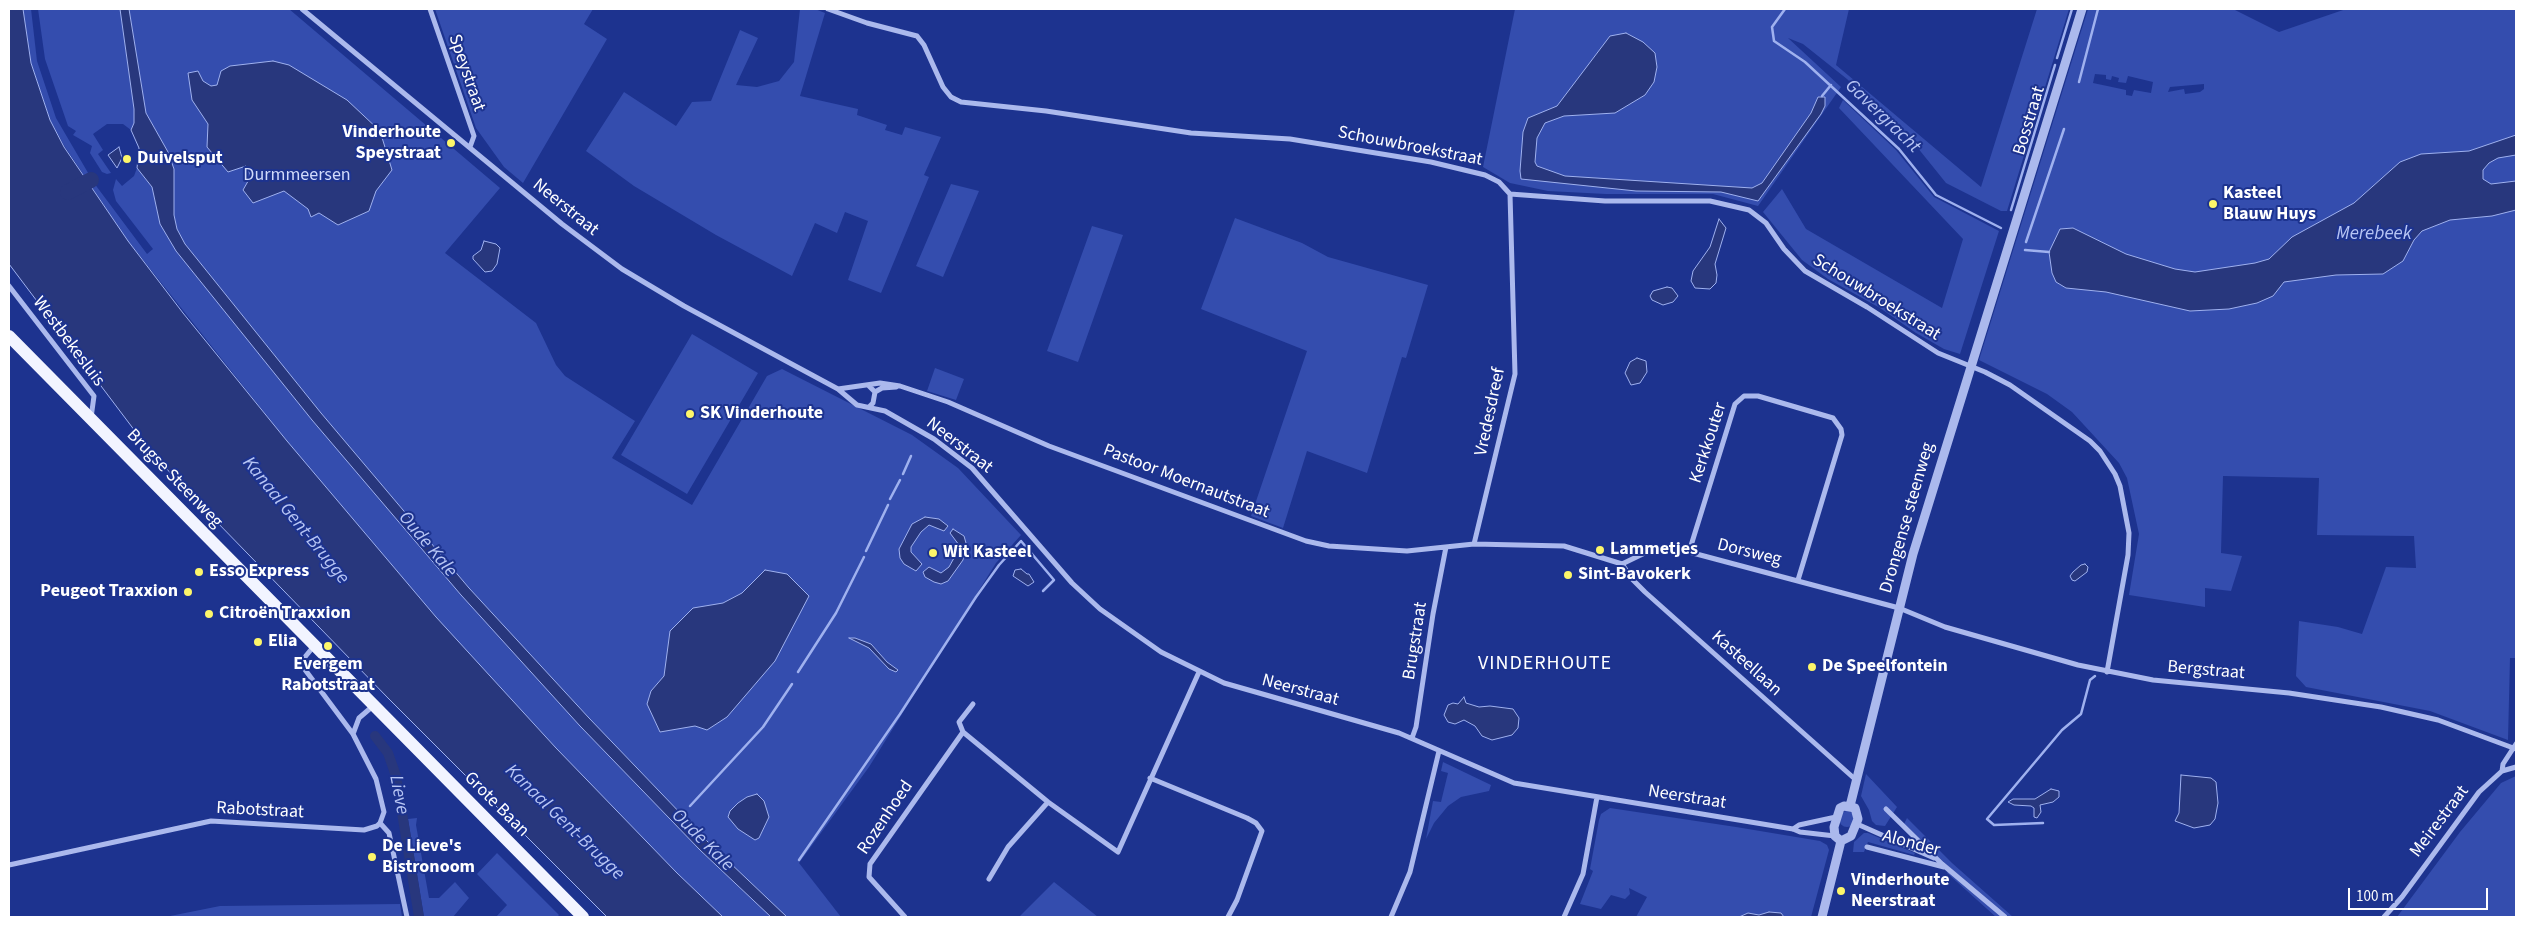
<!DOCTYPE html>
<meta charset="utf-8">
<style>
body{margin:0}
#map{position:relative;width:2525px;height:926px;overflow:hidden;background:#1d338f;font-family:"Source Sans 3",sans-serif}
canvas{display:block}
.frame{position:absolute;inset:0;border:10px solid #fff;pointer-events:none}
.scale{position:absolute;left:2348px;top:888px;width:140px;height:22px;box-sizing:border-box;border:2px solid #fff;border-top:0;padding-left:6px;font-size:15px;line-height:18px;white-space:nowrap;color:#fff;-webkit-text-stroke:4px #1d338f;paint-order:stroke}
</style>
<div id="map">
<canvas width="2525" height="926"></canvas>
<div class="frame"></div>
<div class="scale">100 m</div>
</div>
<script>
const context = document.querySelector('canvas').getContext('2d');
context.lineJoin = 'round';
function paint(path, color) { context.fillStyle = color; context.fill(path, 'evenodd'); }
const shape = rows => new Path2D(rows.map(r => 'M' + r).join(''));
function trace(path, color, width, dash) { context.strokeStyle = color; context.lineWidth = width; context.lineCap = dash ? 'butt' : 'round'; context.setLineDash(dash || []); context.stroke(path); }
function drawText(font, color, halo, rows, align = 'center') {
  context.font = font + ' "Source Sans 3",sans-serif'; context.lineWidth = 4; context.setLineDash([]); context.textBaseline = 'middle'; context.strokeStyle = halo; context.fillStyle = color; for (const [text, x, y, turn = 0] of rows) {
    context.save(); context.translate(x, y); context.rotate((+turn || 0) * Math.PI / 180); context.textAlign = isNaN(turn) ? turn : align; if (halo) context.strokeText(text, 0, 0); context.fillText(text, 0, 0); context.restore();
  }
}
paint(shape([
 [23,9,31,9,37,61,56,118,94,183,147,254,153,249,116,201,113,190,116,179,122,186,134,176,137,168,152,187,160,224,176,251,312,420,461,595,580,726,700,850,771,917,723,917,677,873,556,748,436,617,287,441,128,241,65,147,50,120,31,63],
 [38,9,120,9,134,109,134,123,131,130,123,124,107,124,93,134,103,150,98,154,111,173,107,174,102,172,90,153,92,146,73,135,76,131,68,126,45,59],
 [129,9,289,9,500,188,445,253,536,323,556,365,565,376,635,421,612,458,692,505,767,376,782,369,912,435,958,468,1021,535,996,563,869,767,799,863,841,917,787,917,708,842,589,718,469,588,321,413,185,244,177,229,174,215,174,169,168,152,146,113],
 [435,9,593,9,584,24,607,39,523,183,504,167,476,128],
 [800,9,815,9,825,13,800,96,858,109,857,115,887,125,885,130,902,135,905,127,941,137,924,175,929,177,881,293,848,280,868,221,845,212,837,233,815,223,792,276,716,235,634,186,586,151,624,92,676,126,692,102,711,101,740,30,758,38,736,85,757,87,779,81,794,62],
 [1515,9,1849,9,1836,65,1981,187,2037,9,2069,9,2007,211,2001,211,1946,183,1913,142,1847,79,1803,44,1788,38,1841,87,1758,206,1713,194,1606,194,1548,191,1510,183,1483,167],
 [2088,9,2233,9,2279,32,2346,9,2516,9,2516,658,2510,658,2508,740,2430,711,2306,687,2296,676,2299,621,2338,627,2362,634,2386,567,2416,568,2414,536,2317,535,2319,478,2223,476,2221,553,2242,556,2231,591,2205,588,2205,607,2129,595,2139,534,2127,478,2119,463,2072,412,2047,394,1979,360],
 [2095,74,2106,75,2106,79,2111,80,2112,76,2119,78,2118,82,2126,83,2128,76,2153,82,2151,93,2134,90,2132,96,2126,95,2126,90,2093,83],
 [2204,84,2204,89,2200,92,2185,94,2184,89,2168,92,2170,87],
 [1843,100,1896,150,1934,197,1999,231,1960,354,1944,349,1916,333,1880,308,1828,279,1802,260,1763,212,1782,189,1806,229,1942,308,1963,239,1839,108],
 [951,184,979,191,943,277,916,266],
 [1235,218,1302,243,1328,257,1428,285,1406,358,1402,357,1367,473,1307,451,1283,528,1251,516,1307,351,1201,309],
 [1092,226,1123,235,1078,362,1047,351],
 [692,334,758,373,687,494,621,455],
 [935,368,964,379,956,400,927,391],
 [1443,762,1491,785,1489,791,1461,797,1448,806,1434,823,1426,839,1433,801,1441,802,1448,773,1441,771],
 [1866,774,1897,807,1885,826,1876,825,1872,821,1869,810,1861,796],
 [2516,776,2516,917,2397,917,2460,832,2501,783],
 [1610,808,1736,827,1820,841,1827,845,1829,850,1811,917,1636,917,1647,897,1629,888,1630,894,1625,899,1611,895,1601,909,1580,904,1593,871,1590,869,1599,820,1601,814],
 '1839 819a8 8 0 1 1 16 0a8 8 0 1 1-16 0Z',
 [417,818,416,825,429,898,439,898,455,882,469,898,453,917,424,917,408,819],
 [1907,818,1952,863,2013,917,1996,917,1947,873,1950,868,1904,824],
 [1864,833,1868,833,1915,853,1914,855,1868,842,1864,852,1853,852,1854,842],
 [497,853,559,915,557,917,496,917,507,905,477,874],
 [1054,882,1098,917,1019,917],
 [400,904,402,917,165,917,220,906]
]), '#344dae');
const water = shape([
 [9,9,23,9,31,63,50,120,64,147,128,241,183,313,287,441,436,617,556,748,677,873,723,917,607,917,388,698,178,482,138,435,9,264,9,9],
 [120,9,129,9,146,113,168,152,174,169,174,215,177,229,185,244,321,413,469,588,589,718,708,842,787,917,771,917,700,850,580,726,461,595,312,420,176,251,160,224,152,187,137,168,139,148,131,130,134,123,134,109,120,9],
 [1626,33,1643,42,1655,53,1657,67,1654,82,1645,95,1615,113,1564,116,1545,123,1537,138,1535,162,1537,166,1565,176,1752,188,1762,183,1811,113,1818,97,1825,97,1825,106,1821,114,1758,201,1721,192,1636,191,1521,179,1520,171,1523,132,1528,118,1557,106,1610,36,1626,33],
 [273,61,289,65,347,100,380,131,392,170,376,191,369,211,338,225,319,213,311,217,308,209,284,191,253,203,243,190,251,176,246,166,228,172,207,147,208,124,192,100,188,73,198,71,203,81,211,86,217,85,221,71,230,66,273,61],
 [2516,135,2516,155,2498,158,2489,163,2483,170,2483,179,2491,184,2516,181,2516,210,2492,216,2450,220,2422,231,2414,240,2403,261,2383,274,2336,275,2284,282,2273,296,2257,303,2229,309,2190,311,2106,292,2066,288,2056,282,2052,273,2049,252,2060,229,2073,228,2126,254,2175,269,2195,272,2255,263,2269,259,2292,237,2354,203,2400,162,2421,154,2469,151,2516,135],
 [119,147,122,158,117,168,108,155,119,147],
 [1719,219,1726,228,1715,264,1717,275,1716,283,1710,289,1695,288,1691,281,1693,271,1710,247,1719,219],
 [484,241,496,244,500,248,497,264,492,271,485,272,473,259,473,256,481,250,484,241],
 [1667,287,1672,288,1678,296,1673,302,1663,305,1652,300,1650,296,1653,291,1667,287],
 [1637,358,1646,361,1647,372,1640,383,1631,385,1625,373,1630,362,1637,358],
 [925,517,939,519,948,526,944,531,929,525,921,532,911,547,911,552,922,564,916,571,904,564,900,558,899,549,912,524,925,517],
 [953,529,964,536,966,543,963,560,948,581,941,584,934,582,925,577,923,572,929,567,941,573,949,567,959,549,959,545,950,533,953,529],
 [2085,564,2088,567,2087,572,2075,581,2072,580,2070,576,2073,572,2081,565,2085,564],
 [1021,569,1027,574,1029,574,1034,582,1028,586,1013,576,1015,570,1021,569],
 [765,570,787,574,809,596,775,661,727,717,707,730,695,726,660,732,647,704,651,691,664,676,670,631,693,608,723,603,742,593,765,570],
 [849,638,855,638,871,644,887,662,898,670,896,672,889,669,869,648,849,638],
 [1464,697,1466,703,1479,707,1490,706,1513,709,1519,718,1518,728,1512,735,1492,740,1482,736,1475,726,1464,720,1455,724,1448,722,1444,715,1448,705,1453,703,1458,704,1464,697],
 [2181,775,2211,778,2216,782,2218,803,2215,819,2210,825,2194,828,2175,821,2179,813,2181,775],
 [2051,789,2059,791,2059,797,2053,802,2040,805,2041,812,2037,818,2034,817,2034,808,2031,806,2014,805,2008,802,2013,799,2035,799,2051,789],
 [757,794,764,801,769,817,759,838,755,840,738,829,728,817,730,811,738,803,747,797,757,794],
 [1769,912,1781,913,1784,917,1739,917,1748,913,1759,915,1769,912]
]);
paint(water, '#28377d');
trace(water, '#9fb1ef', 1);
trace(shape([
 [1785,9,1772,27,1774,41,1805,62,1899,149,1936,195,2001,228],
 [2057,58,2072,9],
 [2079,82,2098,9],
 [1822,96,1831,85],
 [2011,210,2055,65],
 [2026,242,2064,129],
 [2025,250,2049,252],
 [903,474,911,456],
 [890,499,900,480],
 [866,551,888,505],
 [798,672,836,613,864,557],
 [690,806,763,727,792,684],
 [2043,823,1994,825,1987,819,2062,730,2081,714,2090,680,2095,676],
 [799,860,900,714,976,597,999,565,1021,541,1054,580,1043,591]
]), '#9fb1ef', 2.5);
trace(shape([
 [375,736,388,753,396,776,419,917]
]), '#28377d', 10);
trace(shape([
 [68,192,91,180]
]), '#28377d', 16);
trace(shape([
 [302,9,562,224,622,269,684,306,838,389,857,405,885,411,934,439,972,468,1072,583,1100,609,1161,652,1224,683,1399,733,1514,783,1793,829,1800,832,1835,836],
 [430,9,474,136,470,147],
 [828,9,867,23,917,36,924,45,943,87,951,97,961,102,1046,111,1191,133,1290,139,1431,162,1485,175,1499,182,1510,194],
 [1510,194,1605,201,1710,201,1749,210,1766,223,1784,249,1805,271,1867,307,1938,353,1985,372,2010,385,2090,441,2100,451,2115,474,2120,486,2129,533,2128,555,2107,672],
 [9,286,94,396,91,418],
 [868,385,875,392,873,403,869,407],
 [838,389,880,383,900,386,948,402,1049,446,1306,541,1329,546,1407,551,1474,544,1564,546,1622,564,1653,549,1689,552,1899,608,1945,627,2078,665,2153,680,2289,693,2381,707,2438,720,2516,749],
 [875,392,882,388,896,387],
 [1474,544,1515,374,1510,194],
 [1689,552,1735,404,1744,396,1758,396,1833,418,1841,429,1842,435,1798,580],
 [1622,564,1632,579,1645,592,1856,780],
 [963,732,959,722,973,704],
 [353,734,359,718,373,706],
 [1412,738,1416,727,1433,614,1446,547],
 [2502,771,2503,764,2516,744],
 [1150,778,1247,818,1256,823,1262,831,1237,900,1228,917],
 [1886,809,1942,864,2005,917],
 [380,823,389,833,407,917],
 [1857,824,1934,858],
 [1793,829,1799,825,1836,817],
 [1867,847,1944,867],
 [9,865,211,821,364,830,377,826,380,823,384,812,376,779,353,734,300,663,314,646],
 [989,879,1008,847,1048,802],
 [905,917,869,877,870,864,963,732,1048,802,1118,852,1199,672],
 [1391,917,1410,872,1439,751],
 [1564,917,1583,874,1597,797],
 [2384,917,2402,897,2479,792,2502,771,2516,767]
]), '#abb9ed', 5);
trace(shape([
 [1844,806,1855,808,1858,819,1851,836,1841,841,1835,836,1834,827,1840,808,1844,806],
 [1850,806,1913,554,2082,9],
 [1822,917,1841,841]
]), '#abb9ed', 9);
trace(shape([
 [9,336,583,917]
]), '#f2f4ff', 12);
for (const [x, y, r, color] of [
 [451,143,5,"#fdf66a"],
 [127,159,5,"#fdf66a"],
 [2213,204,5,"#fdf66a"],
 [690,414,5,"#fdf66a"],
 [1600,550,5,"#fdf66a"],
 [933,553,5,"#fdf66a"],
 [199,572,5,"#fdf66a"],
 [1568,575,5,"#fdf66a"],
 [188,592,5,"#fdf66a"],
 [209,614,5,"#fdf66a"],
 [258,642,5,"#fdf66a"],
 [328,646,5,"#fdf66a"],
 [1812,667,5,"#fdf66a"],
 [372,857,5,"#fdf66a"],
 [1841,891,5,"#fdf66a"]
]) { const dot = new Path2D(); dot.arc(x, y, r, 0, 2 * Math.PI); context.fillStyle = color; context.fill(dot); trace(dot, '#1d338f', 2); }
drawText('18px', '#fff', '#1d338f', [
 ["Speystraat",466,73,71],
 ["Bosstraat",2030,121,-73],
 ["Schouwbroekstraat",1410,147,11],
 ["Neerstraat",565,208,39],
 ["Schouwbroekstraat",1876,298,32],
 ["Westbekesluis",68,342,53],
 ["Vredesdreef",1491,412,-78],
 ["Kerkkouter",1709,443,-72],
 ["Neerstraat",959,446,38],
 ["Brugse Steenweg",174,479,46],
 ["Pastoor Moernautstraat",1186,482,21],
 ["Drongense steenweg",1908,518,-74],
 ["Dorsweg",1749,553,14],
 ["Brugstraat",1416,641,-81],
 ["Kasteellaan",1746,664,42],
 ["Bergstraat",2206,671,5],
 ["Neerstraat",1300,691,15],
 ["Neerstraat",1687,798,9],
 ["Grote Baan",496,805,45],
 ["Rabotstraat",260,811,3],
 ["Rozenhoed",886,818,-56],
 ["Meirestraat",2440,822,-53],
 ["Alonder",1911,844,15]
]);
drawText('bold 18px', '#fff', '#1d338f', [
 ["Vinderhoute",441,133,"right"],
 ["Speystraat",441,154,"right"],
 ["Duivelsput",137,159],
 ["Kasteel",2223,194],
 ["Blauw Huys",2223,215],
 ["SK Vinderhoute",700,414],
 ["Lammetjes",1610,550],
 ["Wit Kasteel",943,553],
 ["Esso Express",209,572],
 ["Sint-Bavokerk",1578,575],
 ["Peugeot Traxxion",178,592,"right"],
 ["Citroën Traxxion",219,614],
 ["Elia",268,642],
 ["Evergem",328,665,"center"],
 ["Rabotstraat",328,686,"center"],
 ["De Speelfontein",1822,667],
 ["De Lieve's",382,847],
 ["Bistronoom",382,868],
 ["Vinderhoute",1851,881],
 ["Neerstraat",1851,902]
], 'left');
drawText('18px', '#d1dafa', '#1d338f', [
 ["Durmmeersen",297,176]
]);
drawText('italic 19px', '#b7c5f4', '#1d338f', [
 ["Gavergracht",1882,117,44],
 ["Merebeek",2374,235],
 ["Kanaal Gent-Brugge",295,521,51],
 ["Oude Kale",427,545,50],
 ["Lieve",398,795,79],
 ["Kanaal Gent-Brugge",564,823,44],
 ["Oude Kale",702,841,45]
]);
context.letterSpacing = '1px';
drawText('20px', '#fff', '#1d338f', [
 ["VINDERHOUTE",1545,665]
]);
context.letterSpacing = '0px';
</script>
